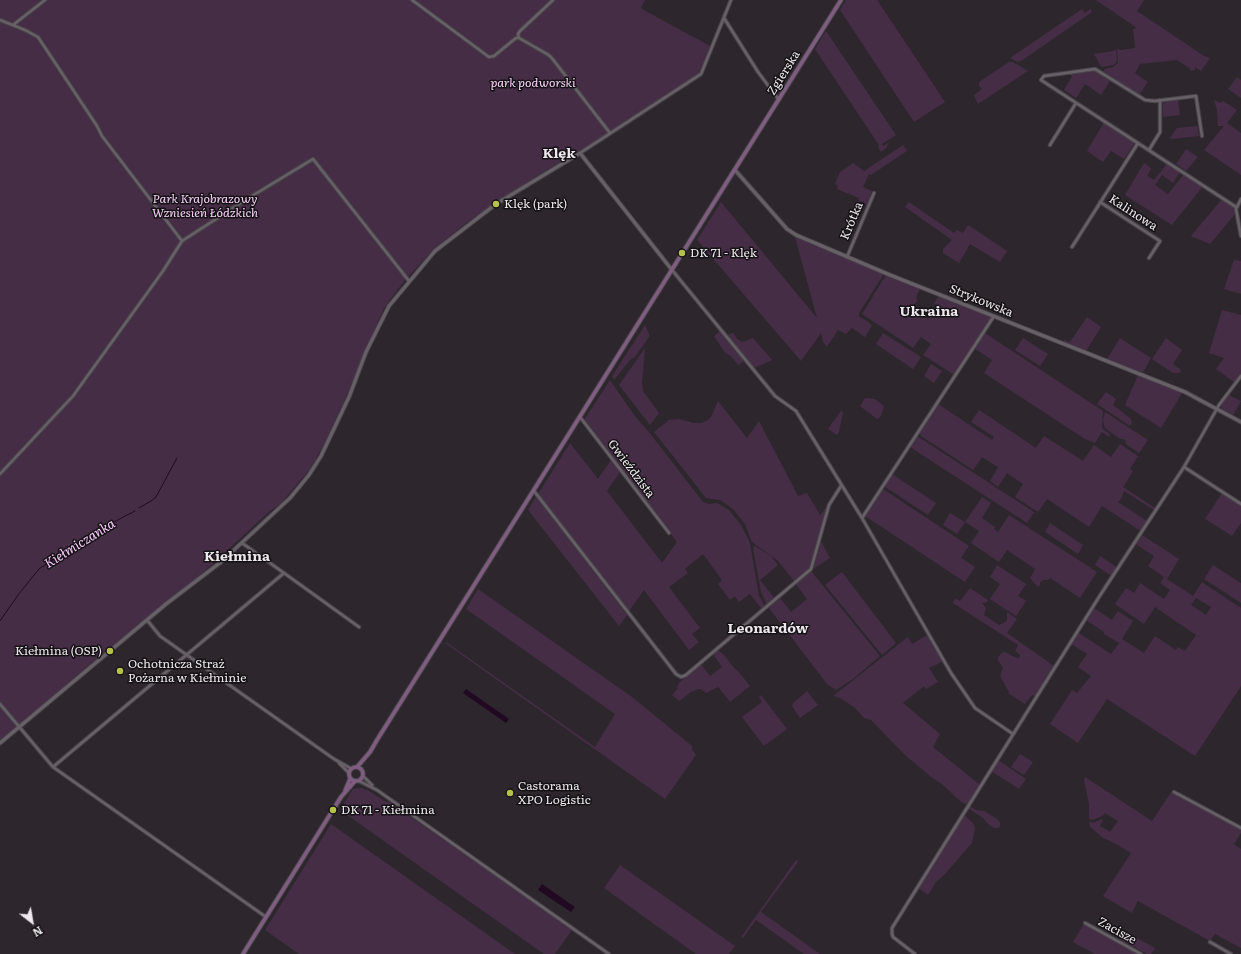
<!DOCTYPE html>
<meta charset="utf-8">
<style>
body{margin:0}
#map{position:relative;width:1241px;height:954px;overflow:hidden;background:#2d272d;font-family:Literata,serif}
canvas{display:block}
.north{position:absolute;left:12px;top:902px;width:40px;height:40px;-webkit-text-stroke:3px #141114;paint-order:stroke;rotate:149deg;font-size:11px;font-weight:700;line-height:16px;text-align:center;color:#ede8ed}
.north::after{content:'';display:block;margin:auto;width:14px;height:18px;background:#ede8ed;clip-path:polygon(50% 0,100% 100%,50% 72%,0 100%)}
</style>
<div id="map">
<canvas width="1241" height="954"></canvas>
<div class="north">N</div>
</div>
<script>
const context = document.querySelector('canvas').getContext('2d');
context.lineJoin = 'round';
function paint(path, color) { context.fillStyle = color; context.fill(path, 'evenodd'); }
const shape = rows => new Path2D(rows.map(r => 'M' + r).join(''));
function trace(path, color, width, dash) { context.strokeStyle = color; context.lineWidth = width; context.lineCap = dash ? 'butt' : 'round'; context.setLineDash(dash || []); context.stroke(path); }
function drawText(font, color, halo, rows, align = 'center') {
  context.font = font + ' Literata,serif'; context.lineWidth = 3; context.setLineDash([]); context.textBaseline = 'middle'; context.strokeStyle = halo; context.fillStyle = color; for (const [text, x, y, turn = 0] of rows) {
    context.save(); context.translate(x, y); context.rotate((+turn || 0) * Math.PI / 180); context.textAlign = isNaN(turn) ? turn : align; if (halo) context.strokeText(text, 0, 0); context.fillText(text, 0, 0); context.restore();
  }
}
paint(shape([
 [0,0,645,0,641,7,642,9,710,46,699,74,610,132,538,175,497,202,466,223,434,249,405,280,384,308,346,397,324,444,310,469,281,503,270,511,196,579,153,612,77,675,29,717,0,740],
 [846,0,877,0,945,102,914,122,840,10],
 [1096,0,1144,0,1137,11,1204,56,1210,58,1201,71,1195,67,1195,70,1191,71,1189,68,1177,60,1140,64,1135,73,1148,82,1139,95,1103,72,1105,69,1113,67,1118,63,1117,49,1121,50,1135,48,1133,29,1137,28],
 [1082,9,1085,13,1090,9,1092,12,1021,61,1017,62,1010,58],
 [826,31,896,135,882,144,884,146,889,142,886,148,881,152,878,147,879,145,815,49],
 [1116,49,1117,59,1116,63,1113,65,1101,67,1094,54,1113,51],
 [1009,62,1013,62,1028,71,978,104,974,95,982,89,979,86,979,82],
 [1096,70,1099,72,1098,73,1110,81,1101,95,1085,84,1076,98,1064,90,1072,76,1068,73],
 [1237,77,1241,80,1241,98,1228,89],
 [1178,100,1180,115,1163,117,1163,104,1165,102],
 [1214,100,1221,103,1223,101,1237,110,1227,123,1241,133,1241,175,1204,150,1224,126,1218,126,1217,110],
 [1103,121,1133,141,1134,144,1124,159,1111,151,1103,162,1087,151,1103,124],
 [1197,126,1199,136,1171,139,1170,138,1177,128],
 [903,145,907,151,871,175,869,174,863,187,872,191,868,205,858,200,859,198,837,189,838,186,835,184,840,172,853,163,864,171],
 [1186,149,1198,157,1186,171,1176,164],
 [1144,163,1151,168,1147,176,1154,180,1159,173,1160,173,1167,163,1180,172,1173,183,1162,175,1155,185,1168,194,1184,174,1203,186,1172,225,1125,195],
 [1222,199,1233,207,1235,214,1210,244,1191,236],
 [721,202,817,318,795,237,884,274,859,313,859,316,872,325,865,337,852,328,846,334,838,330,827,347,823,342,821,333,801,361,697,240],
 [909,202,954,233,957,230,963,233,968,225,1007,251,1000,262,970,244,959,263,943,253,943,249,952,240,905,207],
 [1234,260,1241,261,1241,294,1224,289],
 [886,275,920,288,916,298,918,301,916,302,912,310,928,319,937,305,934,303,939,295,991,315,992,318,956,374,953,374,923,355,931,344,921,337,913,348,862,314],
 [1222,310,1241,315,1241,373,1234,382,1216,369,1224,358,1209,353],
 [1087,317,1101,327,1086,351,1064,342,1064,340,1070,342],
 [645,325,649,334,649,337,635,357,630,360,614,380,612,376],
 [720,331,744,361,738,365,731,356,725,353,714,336],
 [733,333,737,339,742,342,753,338,772,360,754,368,727,335],
 [883,333,921,357,913,369,876,344],
 [985,333,1103,411,1102,426,1103,429,1110,434,1109,437,1102,432,1095,443,1085,439,984,373,992,360,975,349],
 [1023,338,1048,354,1040,366,1015,350],
 [1120,338,1151,358,1143,373,1107,359],
 [1166,338,1182,350,1173,364,1181,370,1180,373,1173,373,1152,359],
 [645,348,642,383,643,391,659,413,650,425,619,385],
 [931,364,942,371,934,383,924,376],
 [1138,375,1182,393,1161,428,1125,405],
 [610,380,634,415,652,436,703,502,709,504,717,503,729,510,741,525,750,543,759,596,765,607,764,608,763,607,761,608,750,594,739,602,735,596,730,600,718,584,722,580,703,554,685,569,688,573,669,587,700,628,692,634,699,642,689,650,644,590,629,611,538,494,570,443,598,479,611,460,620,472,607,491,662,563,677,542,584,420],
 [1106,392,1116,399,1113,405,1130,418,1132,422,1130,426,1097,404],
 [1229,395,1241,401,1233,415,1222,409,1221,406],
 [865,398,875,399,884,406,881,416,877,419,860,406],
 [718,401,747,438,759,421,798,496,807,493,820,515,825,509,826,511,810,568,795,582,777,560,752,542,745,524,733,509,720,500,706,498,654,432,669,420,679,419,693,423,702,423,708,420,711,417],
 [938,404,992,440,994,437,971,422,979,410,1036,448,1044,436,1083,461,1094,445,1111,457,1120,444,1138,456,1130,469,1133,471,1123,487,1155,508,1154,510,1124,491,1121,499,1118,502,1147,521,1141,531,1102,506,1089,527,1047,499,1038,512,1015,497,1023,484,1007,473,998,487,990,481,998,467,982,457,973,470,921,436,920,432],
 [841,411,843,412,839,432,837,435,828,429],
 [1105,412,1148,440,1139,453,1127,445,1124,439,1120,439,1105,428,1103,421],
 [917,436,1034,512,1027,523,910,447],
 [892,474,936,503,928,515,885,487],
 [883,489,969,546,961,558,975,567,965,582,865,516],
 [1222,493,1241,506,1241,523,1232,536,1205,519],
 [536,497,627,615,619,626,528,510],
 [982,497,991,503,982,518,995,527,994,529,998,532,1009,515,1097,572,1080,598,1050,578,1048,580,1043,580,1040,582,1040,586,1037,586,1030,578,1035,569,1007,550,999,562,971,543,979,531,965,522],
 [950,513,965,522,957,534,943,525],
 [1050,523,1083,545,1078,554,1045,532],
 [1142,535,1179,559,1167,579,1193,596,1202,582,1241,608,1241,686,1195,756,1107,699,1078,743,1050,724,1072,690,1077,693,1091,676,1078,667,1087,654,1071,644,1079,633,1111,654,1119,643,1104,634,1104,632,1087,621,1094,608,1112,620,1118,611,1133,621,1122,639,1144,653,1155,636,1176,650,1178,647,1185,651,1196,635,1155,607,1144,624,1115,604,1126,588,1134,593,1140,583,1164,599,1170,590,1160,583,1164,577,1148,566,1154,556,1136,544],
 [1196,598,1211,607,1206,615,1191,605],
 [821,541,830,558,813,569,815,564],
 [755,546,771,556,778,565,760,580,775,599,767,605,761,592,758,576,753,548],
 [1100,556,1115,566,1117,568,1113,574,1110,575,1095,565],
 [997,565,1026,584,1018,596,1026,601,1016,616,990,599,1000,584,990,577],
 [1213,565,1241,583,1241,603,1204,579],
 [811,571,880,656,853,679,836,690,827,684,769,608,780,598,791,612,807,599,796,584],
 [842,572,896,643,882,655,826,586,826,584],
 [970,588,988,600,987,602,982,603,986,608,984,615,999,625,1007,621,1007,612,1017,619,1007,633,1054,666,1036,696,1032,695,1025,704,1008,693,1009,692,1000,676,1003,668,998,660,998,657,1003,652,1005,652,1017,658,1020,657,1020,655,1015,651,1018,645,953,603,955,598,960,601],
 [478,589,632,697,692,746,692,750,696,755,665,799,445,643,446,642,595,747,615,714,466,609],
 [927,635,943,661,929,668,938,682,926,689,924,686,903,703,940,734,933,747,980,785,967,805,960,801,943,785,930,776,905,755,871,720,864,718,854,707,840,698,833,696,908,637,912,644],
 [718,650,724,655,734,668,738,671,750,686,730,702,718,687,706,693,701,689,698,689,691,692,679,701,672,695,678,688,677,687,680,682,701,664,710,676,722,667,713,654],
 [807,691,818,705,800,718,792,706,793,703],
 [761,695,787,729,764,746,742,717,762,702,759,697],
 [1020,754,1033,762,1024,775,1011,767],
 [998,760,1026,779,1019,789,991,771],
 [1085,777,1152,821,1172,791,1241,830,1241,833,1234,844,1241,849,1241,948,1215,934,1210,941,1138,901,1132,913,1103,896,1131,853,1116,844,1103,838,1090,827,1089,821,1093,823,1102,819,1103,820,1100,826,1110,832,1118,821,1105,813,1104,815,1095,819,1091,820,1089,818,1089,804,1084,780],
 [361,788,369,791,386,802,389,802,571,928,571,931,555,954,544,954,340,810,353,789],
 [970,806,976,810,984,811,997,819,1000,822,1000,827,997,828,994,828,988,824,983,818,968,808],
 [964,815,973,823,975,828,972,843,944,875,936,882,928,895,918,888],
 [331,824,515,954,299,954,265,930],
 [796,860,798,862,761,912,820,954,804,954,756,920,743,938,741,937],
 [620,865,735,946,729,954,696,954,604,888],
 [1084,924,1136,953,1135,954,1095,954,1073,942],
 [1125,932,1155,948,1151,954,1147,954,1121,940]
]), '#452d46');
paint(shape([
 [466,689,509,719,506,723,463,693],
 [542,884,575,907,571,912,538,890]
]), '#210922');
trace(shape([
 [139,508,151,501,156,497,177,458],
 [0,621,18,595,39,569,89,535,135,511]
]), '#210922', 1);
const minor = shape([
 [412,0,489,57,494,56,516,38,519,38,547,54,551,57,610,133],
 [724,18,758,72,779,100],
 [0,20,25,30,38,37,97,126,102,136,182,241],
 [13,25,45,0],
 [519,38,518,34,520,31,553,0],
 [1202,136,1196,96,1155,101,1145,100,1095,69,1044,76,1041,80,1236,207],
 [1050,145,1076,103],
 [1149,150,1160,132,1160,100],
 [580,153,701,74,731,0],
 [1241,199,1236,209,1241,236],
 [1100,202,1160,241,1149,258],
 [1072,247,1138,143],
 [847,257,874,193],
 [672,270,775,396,796,411,862,518,951,673,975,708,1013,734],
 [580,417,669,533],
 [1184,467,1241,504],
 [0,474,73,396,163,271,182,241,247,199,313,159,409,281],
 [534,491,676,674,681,677,686,675,811,569,829,505,841,486],
 [862,518,994,316],
 [284,573,359,627],
 [147,620,160,636,334,759,352,769],
 [0,704,53,767,266,917],
 [339,763,349,773],
 [53,767,284,573,242,543],
 [363,776,372,785],
 [359,781,377,790,609,954],
 [1174,792,1241,828],
 [1085,923,1141,954],
 [1210,942,1231,954],
 [915,954,893,937,892,934,892,928,1099,597,1184,467,1219,405,1241,376]
]);
const tertiary = shape([
 [735,170,787,229,796,235,890,275,1185,392,1241,422],
 [0,743,166,604,221,562,290,498,309,475,321,456,349,397,366,352,389,306,435,251,496,204,580,153,672,270]
]);
const secondary = shape([
 '349 774a7 7 0 1 1 14 0a7 7 0 1 1-14 0Z',
 [357,767,370,752,377,740,841,0],
 [345,791,350,779],
 [243,954,341,797,355,781]
]);
trace(minor, '#49444a', 4.5);
trace(tertiary, '#49444a', 5);
trace(secondary, '#49444a', 5.5);
trace(minor, '#676067', 2.5);
trace(tertiary, '#676067', 3);
trace(secondary, '#7f5d80', 3.5);
for (const [x, y, r, color] of [
 [496,204,4,"#b4c24a"],
 [682,253,4,"#b4c24a"],
 [110,651,4,"#b4c24a"],
 [120,671,4,"#b4c24a"],
 [510,793,4,"#b4c24a"],
 [333,810,4,"#b4c24a"]
]) { const dot = new Path2D(); dot.arc(x, y, r, 0, 2 * Math.PI); context.fillStyle = color; context.fill(dot); trace(dot, '#141114', 1.5); }
drawText('12px', '#ede8ed', '#141114', [
 ["Zgierska",784,73,-58],
 ["Kalinowa",1133,213,33],
 ["Krótka",852,221,-67],
 ["Strykowska",981,301,22],
 ["Gwieździsta",631,469,53],
 ["Zacisze",1117,931,29]
]);
drawText('italic 12px', '#fad2fb', '#141114', [
 ["park podworski",533,83],
 ["Park Krajobrazowy",205,199],
 ["Wzniesień Łódzkich",205,213]
]);
drawText('12px', '#ede8ed', '#141114', [
 ["Klęk (park)",504,204],
 ["DK 71 - Klęk",690,253],
 ["Kiełmina (OSP)",102,651,"right"],
 ["Ochotnicza Straż",128,664],
 ["Pożarna w Kiełminie",128,678],
 ["Castorama",518,786],
 ["XPO Logistic",518,800],
 ["DK 71 - Kiełmina",341,810]
], 'left');
drawText('italic 13px', '#fdcbff', '#141114', [
 ["Kiełmiczanka",80,544,-32]
]);
drawText('bold 14px', '#ede8ed', '#141114', [
 ["Klęk",559,154],
 ["Ukraina",929,312],
 ["Kiełmina",237,557],
 ["Leonardów",768,629]
]);
</script>
